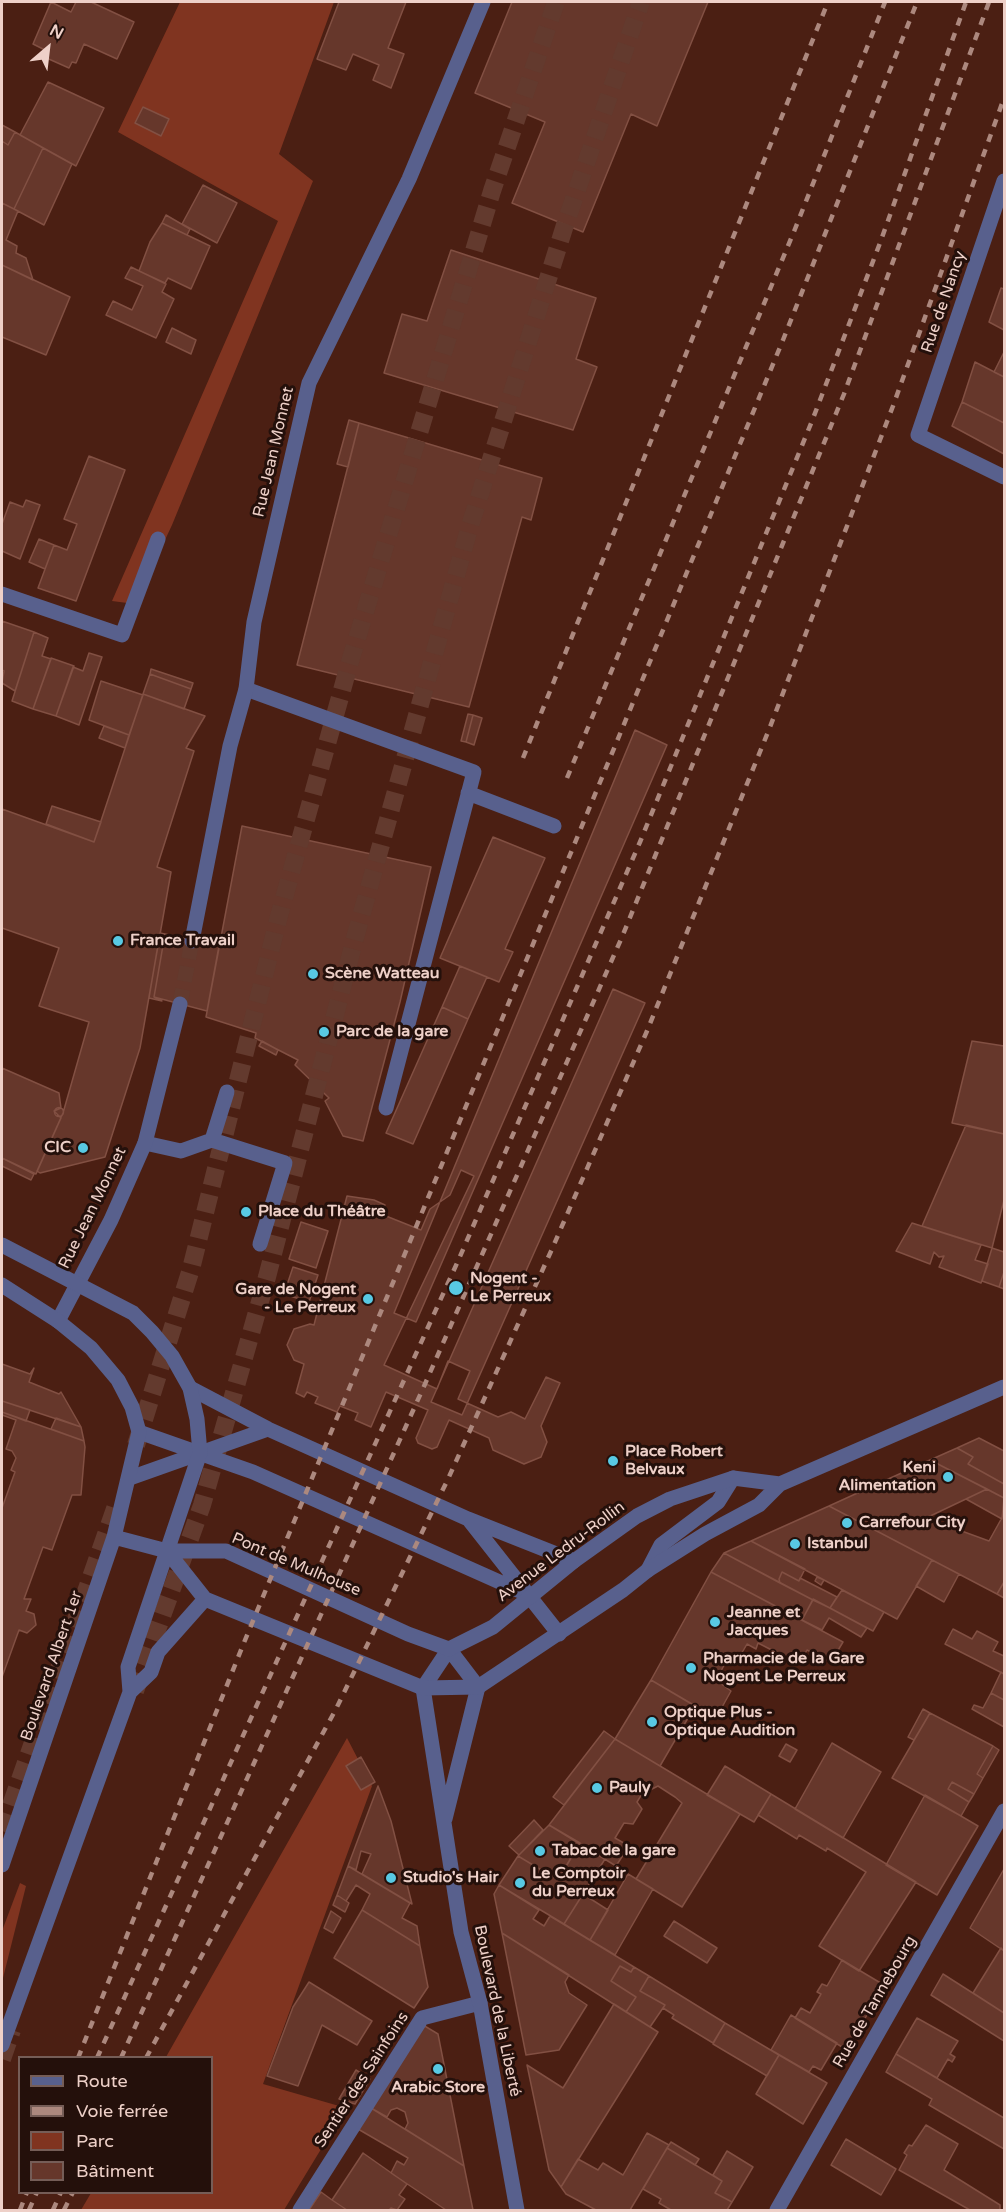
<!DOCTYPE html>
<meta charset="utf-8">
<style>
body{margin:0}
#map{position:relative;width:1006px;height:2212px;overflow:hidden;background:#4b1f13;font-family:"Varela Round",sans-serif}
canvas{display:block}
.frame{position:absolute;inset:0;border:3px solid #eed0c8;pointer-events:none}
.legend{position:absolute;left:18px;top:2056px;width:195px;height:138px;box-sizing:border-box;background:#24100b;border:2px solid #755d57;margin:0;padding:8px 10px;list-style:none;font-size:18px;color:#eed0c8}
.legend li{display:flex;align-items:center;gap:12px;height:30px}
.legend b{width:30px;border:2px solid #755d57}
.north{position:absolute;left:18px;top:18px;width:60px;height:60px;-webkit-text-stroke:4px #24100b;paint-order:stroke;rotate:28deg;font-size:16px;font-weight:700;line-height:24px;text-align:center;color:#eed0c8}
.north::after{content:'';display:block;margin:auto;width:21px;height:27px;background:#eed0c8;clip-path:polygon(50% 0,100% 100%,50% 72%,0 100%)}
</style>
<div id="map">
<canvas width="1006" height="2212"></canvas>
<div class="frame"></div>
<ul class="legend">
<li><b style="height:8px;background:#58608d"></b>Route</li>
<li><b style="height:8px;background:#ac887e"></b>Voie ferrée</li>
<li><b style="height:16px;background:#803420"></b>Parc</li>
<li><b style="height:16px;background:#66372b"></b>Bâtiment</li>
</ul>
<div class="north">N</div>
</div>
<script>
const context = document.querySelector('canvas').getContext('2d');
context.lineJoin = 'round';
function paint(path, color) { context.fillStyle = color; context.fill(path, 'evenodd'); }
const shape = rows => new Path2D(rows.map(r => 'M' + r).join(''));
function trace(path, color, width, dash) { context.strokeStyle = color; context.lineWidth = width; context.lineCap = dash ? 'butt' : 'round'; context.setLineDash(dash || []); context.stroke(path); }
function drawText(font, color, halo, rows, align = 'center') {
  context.font = font + ' "Varela Round",sans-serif'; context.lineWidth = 6; context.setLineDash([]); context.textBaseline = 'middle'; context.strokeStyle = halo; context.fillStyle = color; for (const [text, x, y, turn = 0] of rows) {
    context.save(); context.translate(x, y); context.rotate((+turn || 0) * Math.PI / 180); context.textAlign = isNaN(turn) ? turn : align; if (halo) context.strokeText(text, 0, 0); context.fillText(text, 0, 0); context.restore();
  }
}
paint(shape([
 [180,2,334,2,279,154,313,181,172,525,135,604,112,601,278,221,118,132],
 [347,1738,372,1786,263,2084,346,2108,284,2210,81,2210,91,2193,212,2192,212,2058,166,2057],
 [20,1883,26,1886,2,1982,2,1931]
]), '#803420');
const building = shape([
 [51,2,71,12,76,2,91,2,134,22,117,59,84,44,76,63,72,62,69,68,42,56,45,50,33,44,51,2],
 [339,2,406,2,388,48,404,54,391,88,373,80,379,65,353,54,346,70,317,59,339,2],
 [512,2,708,2,657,126,631,114,583,232,512,203,545,122,475,93,512,2],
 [48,82,104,108,76,166,20,135,48,82],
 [143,107,169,119,161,136,135,123,143,107],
 [2,125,15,132,8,145,2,141,2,125],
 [15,132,43,148,14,209,2,203,2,141,8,145,15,132],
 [43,148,72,164,44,225,14,209,43,148],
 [203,185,237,203,217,243,182,224,203,185],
 [2,203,18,211,6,240,17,246,16,253,26,258,33,280,2,265,2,203],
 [166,215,190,229,187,235,162,223,166,215],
 [162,223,210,246,191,289,168,278,165,283,139,271,150,242,162,223],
 [451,250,596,298,576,359,597,367,573,430,384,373,402,314,427,321,451,250],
 [2,265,70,297,46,355,2,337,2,265],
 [131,267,166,284,162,292,174,299,156,338,106,315,113,301,132,310,143,286,125,278,131,267],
 [1001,288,1004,289,1004,330,989,322,1001,288],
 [172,328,196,340,191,354,166,342,172,328],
 [1004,352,1004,377,994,372,1004,352],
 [975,362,1004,377,1004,423,962,402,975,362],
 [962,402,1004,423,1004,454,952,426,962,402],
 [349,420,359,423,348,467,337,464,349,420],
 [359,423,542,478,531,520,522,517,469,707,297,665,359,423],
 [89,456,125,470,76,601,38,588,54,545,67,550,77,524,64,519,89,456],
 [26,500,40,505,20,559,2,551,2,524,10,502,23,507,26,500],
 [39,539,54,545,45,569,29,562,39,539],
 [2,621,34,632,15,691,2,683,4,671,2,670,2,621],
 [34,632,48,638,42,656,51,659,33,709,12,701,34,632],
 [89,653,102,657,79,725,56,716,73,667,83,671,89,653],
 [51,658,74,666,56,716,33,709,51,658],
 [151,669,193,683,191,689,150,674,151,669],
 [150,674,191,689,184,709,143,694,150,674],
 [101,681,143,695,129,735,89,720,101,681],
 [143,694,205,716,186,748,194,751,157,867,171,872,140,1048,105,1157,40,1173,37,1171,63,1113,89,1022,39,1006,59,948,2,928,2,809,94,842,143,694],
 [468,714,473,715,466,742,461,741,468,714],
 [473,715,482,718,474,745,466,742,473,715],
 [104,726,129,735,125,748,99,738,104,726],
 [635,730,667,745,416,1322,394,1313,635,730],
 [52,806,101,822,94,842,46,824,52,806],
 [242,826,431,867,400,1002,363,1141,343,1136,325,1101,329,1098,295,1065,298,1060,255,1038,256,1033,206,1017,242,826],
 [493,837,545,858,505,949,513,952,499,982,440,958,493,837],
 [160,933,165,934,154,997,162,1001,149,998,160,933],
 [165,934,219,946,207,1011,154,997,165,934],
 [460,966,487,977,468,1019,442,1007,460,966],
 [613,989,645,1003,462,1415,431,1402,613,989],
 [442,1007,468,1019,413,1144,386,1133,442,1007],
 [262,1041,278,1050,276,1055,259,1046,262,1041],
 [972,1041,1004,1046,1004,1134,952,1123,972,1041],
 [2,1068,59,1093,61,1108,54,1111,61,1118,36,1174,2,1158,2,1068],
 '54.5 1112a4.5 4.5 0 1 1 9 0a4.5 4.5 0 1 1-9 0Z',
 [966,1125,1004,1134,1004,1200,992,1248,922,1226,966,1125],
 [2,1158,34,1174,31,1180,2,1166,2,1158],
 [461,1170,474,1176,384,1365,437,1389,448,1361,470,1371,458,1399,498,1417,511,1412,525,1419,546,1377,560,1383,541,1426,547,1442,541,1457,524,1464,493,1450,489,1438,449,1420,437,1447,432,1449,418,1443,416,1438,428,1410,386,1392,371,1427,355,1420,358,1413,340,1406,337,1412,315,1403,318,1397,307,1392,304,1397,296,1393,304,1364,294,1360,287,1345,294,1329,310,1324,314,1325,347,1196,374,1200,385,1205,381,1214,421,1230,430,1209,450,1195,461,1170],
 [301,1222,328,1231,316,1268,289,1259,301,1222],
 [912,1223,981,1245,975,1260,988,1264,981,1283,939,1267,944,1256,939,1257,934,1252,930,1264,896,1251,912,1223],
 [992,1248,1004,1252,1004,1272,999,1287,982,1281,992,1248],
 [293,1267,318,1275,309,1302,284,1294,293,1267],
 [1004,1272,1004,1289,999,1287,1004,1272],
 [2,1364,30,1374,34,1368,29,1382,59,1394,61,1392,81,1427,2,1401,2,1364],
 [2,1401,30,1410,26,1421,2,1412,2,1401],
 [2,1412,84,1441,85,1447,81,1495,72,1495,52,1550,43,1547,24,1599,31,1599,26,1611,34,1614,36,1625,27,1633,19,1630,2,1677,2,1508,15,1472,11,1470,16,1458,12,1451,6,1449,16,1420,2,1415,2,1412],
 [56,1418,81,1427,84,1441,51,1429,56,1418],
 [979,1438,1004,1451,1004,1484,968,1464,973,1457,957,1448,979,1438],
 [957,1448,973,1457,968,1464,1004,1484,1004,1498,930,1460,957,1448],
 [930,1460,987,1489,926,1518,989,1541,1004,1514,1004,1582,997,1594,829,1506,930,1460],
 [987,1489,1004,1498,1002,1519,966,1499,987,1489],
 [829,1506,932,1560,897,1619,751,1541,829,1506],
 [751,1541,805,1569,799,1581,782,1572,779,1579,780,1583,724,1553,751,1541],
 [724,1553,813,1600,802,1620,711,1572,724,1553],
 [932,1560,959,1574,944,1602,916,1586,932,1560],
 [711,1572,843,1642,831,1662,807,1650,799,1664,758,1643,756,1649,747,1644,735,1665,727,1660,716,1680,731,1691,716,1718,651,1680,711,1572],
 [782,1572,799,1581,800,1578,837,1597,830,1608,813,1600,780,1583,779,1579,782,1572],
 [817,1577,824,1580,821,1585,815,1581,817,1577],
 [1004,1582,1004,1598,997,1594,1004,1582],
 [842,1590,884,1612,873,1631,830,1608,842,1590],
 [813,1599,867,1628,861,1637,829,1618,822,1630,802,1620,813,1599],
 [953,1629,972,1639,977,1631,998,1642,993,1651,1004,1656,1004,1674,945,1644,953,1629],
 [1001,1672,1004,1674,1004,1700,991,1693,1001,1672],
 [651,1680,695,1706,660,1766,615,1739,651,1680],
 [991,1693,1004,1700,1004,1727,972,1709,974,1705,983,1708,991,1693],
 [923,1709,930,1713,914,1740,908,1737,923,1709],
 [930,1713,993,1746,977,1774,983,1778,974,1794,952,1782,948,1789,969,1802,961,1816,892,1778,930,1713],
 [604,1731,615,1739,564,1805,553,1797,604,1731],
 [615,1739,740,1814,682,1907,636,1879,682,1803,675,1797,658,1786,648,1791,645,1789,637,1802,642,1809,633,1824,624,1823,615,1838,629,1846,616,1866,549,1825,615,1739],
 [832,1743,881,1772,843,1838,795,1809,832,1743],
 [786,1744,797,1750,790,1762,779,1756,786,1744],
 [993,1746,999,1750,983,1778,977,1774,993,1746],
 [361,1757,375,1782,361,1790,346,1766,361,1757],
 [725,1766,771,1794,754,1822,707,1795,725,1766],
 [952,1782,974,1794,969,1802,948,1789,952,1782],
 [378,1786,391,1821,412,1904,362,1874,371,1854,361,1851,356,1870,348,1866,378,1786],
 [771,1794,916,1882,859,1971,819,1946,866,1872,827,1848,826,1851,799,1835,797,1839,758,1815,771,1794],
 [925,1795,978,1826,937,1895,886,1865,925,1795],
 [534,1820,543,1830,519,1855,509,1846,534,1820],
 [549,1825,580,1843,558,1880,518,1856,549,1825],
 [579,1844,605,1859,564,1924,499,1885,518,1856,558,1880,579,1844],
 [348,1866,410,1903,402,1918,417,1926,420,1946,362,1910,370,1894,356,1885,346,1901,337,1895,348,1866],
 [1004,1869,1004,1951,970,1928,1004,1869],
 [628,1874,653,1889,615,1955,590,1940,628,1874],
 [499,1885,539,1910,533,1919,544,1926,550,1916,634,1967,631,1972,620,1966,611,1981,636,1997,626,2012,502,1933,494,1894,499,1885],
 [583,1894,608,1910,590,1940,564,1924,583,1894],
 [337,1895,349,1903,345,1912,333,1905,337,1895],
 [362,1910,420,1946,428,1987,414,2008,334,1958,362,1910],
 [331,1911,341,1918,333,1933,324,1928,331,1911],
 [674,1921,717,1948,707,1963,664,1936,674,1921],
 [502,1933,569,1975,565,1982,569,1993,587,2005,559,2050,526,2055,502,1933],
 [1001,1948,1004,1951,1004,2013,973,1993,1001,1948],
 [842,1960,884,1985,847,2050,795,2018,801,2008,810,2013,821,1994,817,1992,822,1984,827,1986,842,1960],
 [620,1966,631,1972,634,1967,649,1976,640,1991,665,2005,650,2027,626,2012,636,1997,611,1981,620,1966],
 [943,1974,1004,2013,1004,2041,931,1995,943,1974],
 [649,1976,725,2023,713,2043,672,2018,674,2015,663,2008,665,2005,640,1991,649,1976],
 [309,1982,372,2021,357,2045,322,2025,298,2086,267,2076,293,2007,309,1982],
 [614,2004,658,2032,561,2187,549,2170,527,2065,563,2088,614,2004],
 [791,2015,837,2043,821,2070,813,2066,809,2072,771,2050,791,2015],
 [917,2018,958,2041,950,2054,955,2057,952,2062,948,2059,937,2078,896,2054,917,2018],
 [725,2023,779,2055,767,2076,713,2044,725,2023],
 [423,2025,438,2034,464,2166,405,2129,408,2123,405,2112,397,2108,391,2110,387,2117,371,2108,423,2025],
 [896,2054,1004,2118,1004,2149,929,2105,932,2099,886,2072,896,2054],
 [779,2055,827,2083,803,2124,756,2094,779,2055],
 [356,2070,370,2079,355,2104,339,2099,356,2070],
 [371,2108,464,2166,473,2210,446,2210,391,2173,397,2161,404,2165,408,2158,358,2129,371,2108],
 [926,2125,958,2144,944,2170,1000,2205,1000,2210,970,2210,899,2170,907,2155,904,2153,909,2145,912,2146,926,2125],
 [647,2133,669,2145,630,2210,596,2210,566,2194,561,2187,578,2159,598,2170,603,2163,623,2175,647,2133],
 [846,2139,896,2169,881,2195,831,2165,846,2139],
 [671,2142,699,2159,695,2165,667,2148,671,2142],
 [667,2148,722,2181,715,2193,732,2202,727,2210,671,2210,659,2203,661,2199,643,2189,667,2148],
 [727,2151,753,2167,732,2202,715,2193,722,2181,713,2175,727,2151],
 [363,2153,407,2184,399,2195,405,2199,397,2210,391,2208,389,2210,347,2210,332,2200,363,2153],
 [321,2192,332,2200,347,2210,309,2210,321,2192]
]);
paint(building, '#66372b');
trace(building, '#825043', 1.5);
trace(shape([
 [180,1004,192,941]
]), '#633a2e', 15, [15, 8]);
trace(shape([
 [136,1445,191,1269,279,916,349,665,492,191,556,2],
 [135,1691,202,1505,267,1277,355,938,469,529,565,225,641,2],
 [2,1831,116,1506],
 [2,2059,12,2030]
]), '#633a2e', 18, [18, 9]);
trace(shape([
 [246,689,474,772,386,1108],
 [468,793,554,826],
 [212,1140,227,1092],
 [145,1143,181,1151,212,1140,285,1163,260,1244],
 [190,1388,268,1429,468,1519,574,1561],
 [139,1432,253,1472,531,1596],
 [130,1478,268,1429],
 [470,1521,559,1634]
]), '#58608d', 15);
trace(shape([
 [300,2210,422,2018,480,2003]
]), '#58608d', 15);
trace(shape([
 [1004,181,918,435,1004,477],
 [2,594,122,635,158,539],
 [192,941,230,746,246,689,254,622,309,383,409,179,483,2],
 [58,1321,111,1220,145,1143,180,1004],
 [648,1570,661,1545,718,1502,733,1478],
 [445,1819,478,1687,449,1649,423,1688,461,1932,480,2003,517,2210],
 [777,2210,1004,1811]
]), '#58608d', 15);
trace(shape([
 [2,1245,133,1313,152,1332,172,1356,190,1388,197,1419,200,1453,128,1667,130,1692,2,2045],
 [2,1285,58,1321,91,1348,118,1380,132,1407,139,1432,114,1537,2,1865],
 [114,1537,167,1551,226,1551,408,1634,449,1649,493,1627,574,1561,637,1516,670,1499,733,1478,780,1484],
 [167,1551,205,1599,423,1688,478,1687,623,1590,648,1570,705,1534,759,1505,780,1484,1004,1387],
 [130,1692,151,1672,158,1652,205,1599]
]), '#58608d', 15);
trace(shape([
 [523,758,828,2],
 [567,778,795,229,885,2],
 [78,2058,243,1645,783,340,917,2],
 [97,2058,458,1261,640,842,812,421,880,243,966,2],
 [121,2058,425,1384,622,937,844,394,989,2],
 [146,2058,336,1709,448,1479,552,1249,647,1031,770,727,893,406,1004,98],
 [20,2210,27,2192],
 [29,2210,37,2192],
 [53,2210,61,2192],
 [64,2210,73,2192]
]), '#ac887e', 4.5, [8, 8]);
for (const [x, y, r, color] of [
 [118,941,6,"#58c9e3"],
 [313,974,6,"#58c9e3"],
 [324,1032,6,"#58c9e3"],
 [83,1148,6,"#58c9e3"],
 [246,1212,6,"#58c9e3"],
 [456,1288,8,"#58c9e3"],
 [368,1299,6,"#58c9e3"],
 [613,1461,6,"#58c9e3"],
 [948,1477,6,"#58c9e3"],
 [847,1523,6,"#58c9e3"],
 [795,1544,6,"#58c9e3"],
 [715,1622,6,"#58c9e3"],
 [691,1668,6,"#58c9e3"],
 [652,1722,6,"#58c9e3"],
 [597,1788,6,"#58c9e3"],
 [540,1851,6,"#58c9e3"],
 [391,1878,6,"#58c9e3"],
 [520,1883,6,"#58c9e3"],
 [438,2069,6,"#58c9e3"]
]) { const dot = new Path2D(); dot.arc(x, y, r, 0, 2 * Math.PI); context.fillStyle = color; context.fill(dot); trace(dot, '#24100b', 2); }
drawText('16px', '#eed0c8', '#24100b', [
 ["Rue de Nancy",944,302,-71],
 ["Rue Jean Monnet",274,452,-77],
 ["Rue Jean Monnet",93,1208,-64],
 ["Avenue Ledru-Rollin",561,1552,-37],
 ["Pont de Mulhouse",296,1565,23],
 ["Boulevard Albert 1er",52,1666,-71],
 ["Rue de Tannebourg",875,2002,-60],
 ["Boulevard de la Liberté",497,2011,78],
 ["Sentier des Sainfoins",362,2080,-57]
]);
drawText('bold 16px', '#eed0c8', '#24100b', [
 ["France Travail",130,941],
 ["Scène Watteau",325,974],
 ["Parc de la gare",336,1032],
 ["CIC",71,1148,"right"],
 ["Place du Théâtre",258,1212],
 ["Nogent -",470,1279],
 ["Le Perreux",470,1297],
 ["Gare de Nogent",356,1290,"right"],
 ["- Le Perreux",356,1308,"right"],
 ["Place Robert",625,1452],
 ["Belvaux",625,1470],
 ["Keni",936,1468,"right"],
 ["Alimentation",936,1486,"right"],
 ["Carrefour City",859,1523],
 ["Istanbul",807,1544],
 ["Jeanne et",727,1613],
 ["Jacques",727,1631],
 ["Pharmacie de la Gare",703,1659],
 ["Nogent Le Perreux",703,1677],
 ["Optique Plus -",664,1713],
 ["Optique Audition",664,1731],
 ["Pauly",609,1788],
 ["Tabac de la gare",552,1851],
 ["Le Comptoir",532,1874],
 ["du Perreux",532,1892],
 ["Studio's Hair",403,1878],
 ["Arabic Store",438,2088,"center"]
], 'left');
</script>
